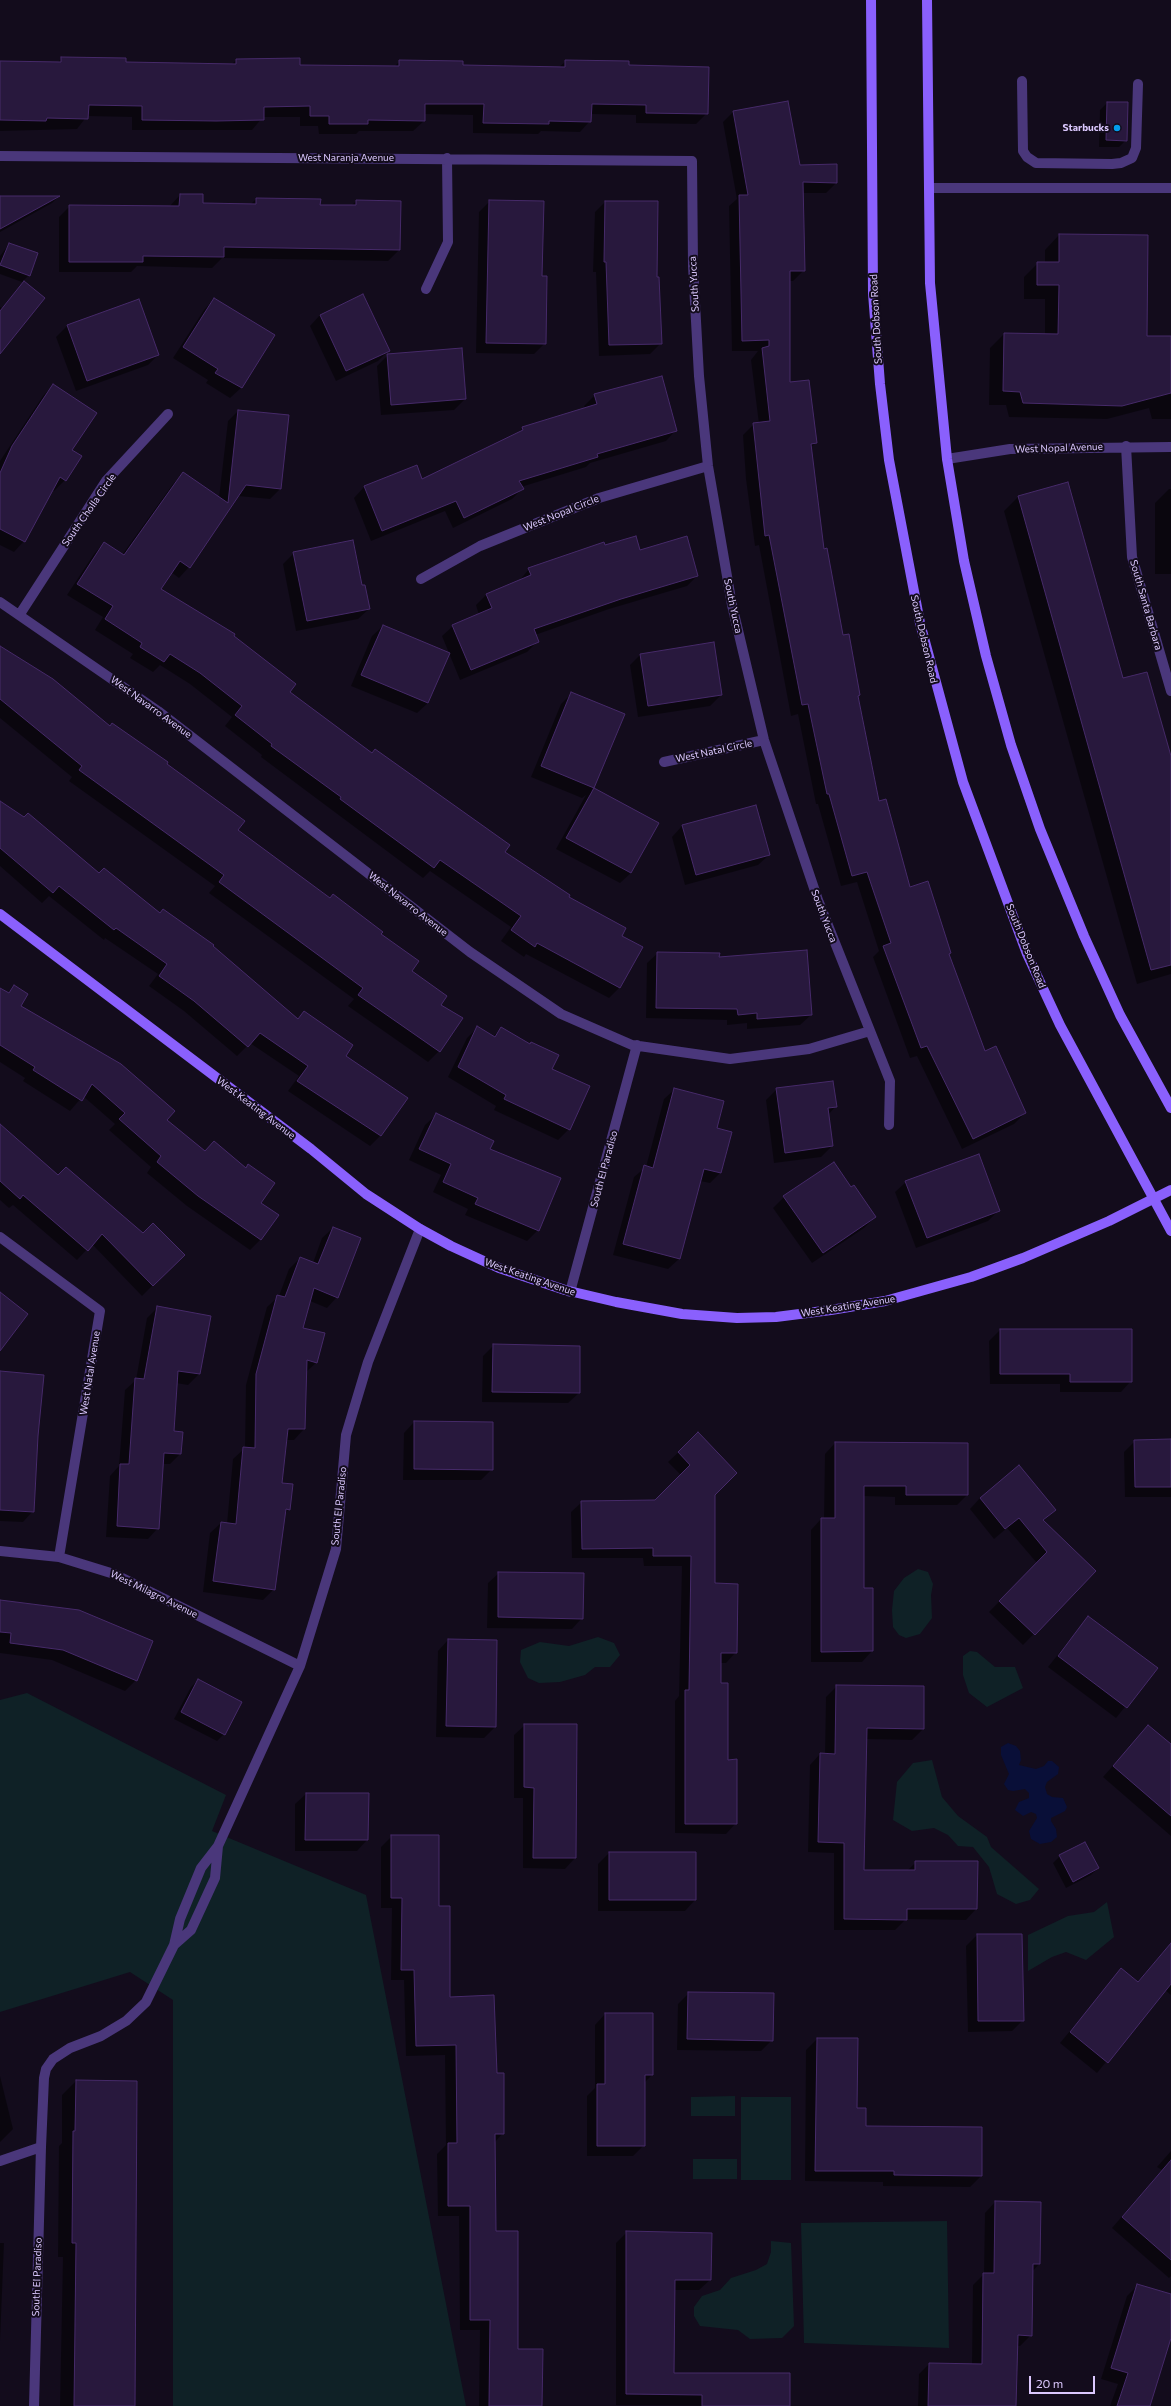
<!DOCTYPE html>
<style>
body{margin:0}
#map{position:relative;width:1171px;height:2406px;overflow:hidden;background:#130c1c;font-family:Commissioner,sans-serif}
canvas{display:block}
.scale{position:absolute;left:1029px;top:2376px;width:66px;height:18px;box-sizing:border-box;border:2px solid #dbc8fe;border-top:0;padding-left:5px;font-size:12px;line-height:14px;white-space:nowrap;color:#dbc8fe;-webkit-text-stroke:3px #130c1c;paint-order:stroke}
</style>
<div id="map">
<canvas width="1171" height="2406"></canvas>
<div class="scale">20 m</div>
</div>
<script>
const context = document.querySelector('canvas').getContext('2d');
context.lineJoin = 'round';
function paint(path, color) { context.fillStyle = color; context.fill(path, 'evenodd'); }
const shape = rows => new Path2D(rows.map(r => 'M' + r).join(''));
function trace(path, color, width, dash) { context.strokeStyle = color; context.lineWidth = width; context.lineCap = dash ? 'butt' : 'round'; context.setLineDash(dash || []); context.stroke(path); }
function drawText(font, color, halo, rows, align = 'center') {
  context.font = font + ' Commissioner,sans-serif'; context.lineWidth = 4; context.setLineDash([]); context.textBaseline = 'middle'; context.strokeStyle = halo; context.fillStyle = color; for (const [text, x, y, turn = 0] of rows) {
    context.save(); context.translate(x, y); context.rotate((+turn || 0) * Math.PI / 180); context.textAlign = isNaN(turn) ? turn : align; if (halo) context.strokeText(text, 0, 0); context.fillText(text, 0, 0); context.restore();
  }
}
paint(shape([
 [918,1569,928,1572,933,1584,931,1595,932,1618,920,1634,906,1638,899,1635,893,1627,892,1610,894,1591,904,1578],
 [598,1637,614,1643,620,1655,610,1667,595,1667,585,1675,560,1682,539,1683,528,1678,520,1662,521,1650,540,1642,569,1646],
 [970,1651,977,1652,995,1667,1015,1667,1023,1688,987,1707,969,1693,963,1675,963,1656],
 [27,1693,226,1795,212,1831,366,1895,466,2406,173,2406,173,2000,130,1972,0,2012,0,1700],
 [932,1760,942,1797,958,1816,987,1837,991,1847,1039,1889,1030,1900,1016,1904,997,1894,989,1867,973,1847,958,1846,948,1835,934,1828,912,1831,893,1820,897,1782,913,1763],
 [1107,1902,1114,1937,1086,1960,1066,1952,1052,1957,1028,1971,1028,1935,1068,1916,1094,1912],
 [735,2096,735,2116,691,2116,691,2097],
 [741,2097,791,2097,791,2180,741,2180],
 [693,2159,737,2159,737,2179,693,2179],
 [947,2221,949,2348,804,2343,801,2223],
 [771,2241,791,2243,794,2326,782,2338,750,2339,738,2330,700,2326,694,2316,694,2307,702,2296,720,2290,731,2278,756,2270,767,2264,771,2252]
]), '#0f2126');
paint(shape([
 [1008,1743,1016,1746,1020,1751,1021,1760,1019,1765,1036,1769,1044,1766,1048,1761,1052,1761,1059,1767,1058,1774,1047,1782,1045,1787,1047,1794,1052,1797,1063,1798,1067,1807,1065,1811,1051,1818,1051,1821,1056,1829,1057,1837,1051,1842,1040,1844,1031,1839,1029,1831,1037,1818,1036,1814,1031,1812,1023,1816,1015,1810,1019,1802,1029,1798,1029,1793,1025,1789,1013,1791,1008,1790,1004,1784,1009,1774,1001,1755,1001,1747]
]), '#090f38');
paint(shape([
 [62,58,125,63,231,65,236,60,299,66,394,67,400,61,462,66,558,68,566,61,628,66,707,113,696,124,636,123,636,115,591,114,590,121,580,132,541,131,538,134,473,133,473,115,424,114,424,121,413,131,359,131,356,134,319,134,318,126,300,126,300,117,263,117,252,130,132,130,132,117,87,116,77,129,0,131,0,62,57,63],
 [1107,103,1126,140,1119,147,1099,147,1100,110],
 [733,112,799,166,836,183,826,193,802,193,804,270,793,281,789,281,789,383,816,443,810,448,823,550,878,802,909,888,950,953,948,955,984,1052,1025,1113,1014,1124,962,1149,917,1056,910,1058,873,957,879,951,857,882,841,886,818,804,816,804,798,714,791,716,759,545,755,546,746,479,743,435,754,424,759,424,751,360,758,351,732,351,729,206,737,199,723,122],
 [180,195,202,195,202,204,250,205,256,199,319,206,351,206,356,201,400,202,399,250,388,261,222,258,212,268,137,266,131,272,59,272,59,217,70,206,169,207],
 [58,197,52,203,0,232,0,198],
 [490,201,541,277,545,343,534,354,476,353,479,212],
 [605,202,656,278,661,343,650,354,599,356,596,272,593,272,595,212],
 [1059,235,1146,337,1171,337,1171,419,1152,419,1149,408,1107,419,1009,417,1006,405,989,405,990,348,1004,334,1045,335,1045,299,1024,299,1024,277,1038,263,1045,263,1045,250],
 [9,244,29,275,22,282,0,274,0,256],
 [24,283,0,352,0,307,2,308],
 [214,299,273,335,241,388,230,398,206,383,208,380,173,358,204,310],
 [138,300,158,355,148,365,76,391,56,337,67,326],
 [320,315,389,350,378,361,336,381,310,326],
 [388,355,465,399,454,410,381,415,377,366],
 [53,385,65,480,54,491,52,489,24,541,14,552,0,545,0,461,43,396],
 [595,395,676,430,666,441,590,463,586,467,521,487,522,489,512,499,453,528,445,511,371,541,354,498,364,487,416,467,422,480,517,434,523,428,585,409,584,406],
 [238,411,280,489,270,499,238,496,189,567,179,578,171,572,160,590,233,637,289,692,503,852,621,936,641,947,619,988,609,998,526,954,524,957,501,941,511,927,430,871,423,878,261,757,262,755,225,726,232,717,190,684,160,665,153,672,130,658,133,654,95,630,103,617,67,595,94,554,104,543,122,555,173,484,183,474,219,498,228,421],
 [1169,489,1171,489,1171,574,1155,574,1155,503],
 [1018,497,1122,680,1171,760,1171,974,1137,984,1004,511],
 [605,546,640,552,697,576,687,586,609,609,535,635,538,641,527,652,460,680,442,636,453,626,479,615,476,605,486,595,519,581,529,569],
 [294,553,361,586,369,609,358,619,296,631,283,564],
 [383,626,428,703,417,713,351,686,372,636],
 [0,647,165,764,237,831,380,934,439,1005,462,1018,439,1051,428,1062,348,1006,354,999,209,893,215,886,69,781,72,777,0,718],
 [641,654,721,695,710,706,638,717,630,665],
 [572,693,623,714,591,792,594,789,631,873,620,883,556,849,586,795,582,798,531,777,561,704],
 [0,802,99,874,159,914,163,910,212,946,297,1019,304,1012,345,1056,406,1098,380,1136,370,1146,288,1091,299,1076,250,1043,237,1056,184,1011,149,986,158,974,105,938,104,940,49,896,42,903,0,866],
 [756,806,769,855,758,865,685,885,672,837,682,826],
 [658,953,718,958,811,1015,800,1025,747,1029,747,1023,727,1025,727,1020,646,1018,647,963],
 [14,986,19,1006,204,1152,214,1142,245,1169,248,1166,260,1203,261,1239,250,1250,187,1206,147,1173,151,1167,109,1130,115,1124,83,1096,70,1111,23,1081,25,1078,0,1062,0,989,7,994],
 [477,1028,493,1037,501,1028,551,1069,569,1129,558,1140,494,1110,496,1106,448,1077,467,1038],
 [675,1089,716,1129,720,1173,710,1183,700,1181,679,1259,668,1269,613,1255,634,1177,646,1167,664,1099],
 [777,1089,836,1106,828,1115,832,1146,821,1157,774,1163,766,1100],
 [436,1115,489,1149,538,1230,527,1241,465,1215,468,1209,433,1192,441,1175,409,1160,425,1125],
 [0,1125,58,1176,143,1234,183,1255,142,1296,92,1244,77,1260,13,1205,9,1208,0,1200],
 [906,1182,998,1211,988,1221,916,1248,895,1192],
 [851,1189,875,1217,864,1228,812,1263,773,1208,784,1197],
 [333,1228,337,1297,327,1308,310,1301,302,1328,317,1362,305,1373,304,1429,294,1440,286,1440,281,1484,289,1509,284,1515,274,1589,263,1600,203,1592,210,1533,221,1523,227,1524,233,1459,245,1448,246,1385,267,1307,279,1296,289,1269,300,1258,313,1263,322,1238],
 [158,1307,209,1317,199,1374,188,1385,176,1383,173,1432,180,1454,170,1464,162,1464,158,1528,148,1539,106,1537,110,1476,119,1466,125,1390,136,1380,147,1318],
 [1000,1330,1131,1381,1121,1392,1060,1392,1060,1384,990,1384,989,1341],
 [494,1345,579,1393,568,1403,482,1402,483,1356],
 [0,1372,37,1436,33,1511,23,1522,0,1521],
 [414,1422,492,1469,481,1480,403,1480,404,1433],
 [698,1434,714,1495,714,1584,736,1652,726,1663,720,1663,727,1761,736,1823,726,1834,675,1833,675,1701,679,1696,682,1566,644,1566,643,1558,572,1558,571,1512,582,1502,655,1501,681,1475,668,1462],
 [1171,1440,1171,1497,1125,1497,1124,1452,1135,1441],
 [835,1443,967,1495,957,1505,895,1505,895,1497,863,1496,863,1589,872,1589,872,1651,862,1662,811,1662,811,1530,821,1519,824,1519,825,1454],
 [980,1498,1055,1510,1043,1521,1095,1571,1023,1645,989,1612,1037,1563,1007,1528,994,1539,970,1509],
 [499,1573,582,1618,572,1629,487,1628,488,1583],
 [0,1601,136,1680,125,1691,52,1660,0,1653],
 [1088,1617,1156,1669,1116,1718,1048,1667],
 [448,1640,495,1727,484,1738,436,1737,438,1651],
 [198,1680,224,1734,217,1741,174,1719,191,1687],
 [837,1686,923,1729,912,1740,866,1739,863,1871,907,1871,916,1862,976,1909,966,1920,906,1919,895,1930,834,1930,834,1853,808,1852,810,1765,820,1754,825,1755,826,1697],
 [525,1725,575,1858,565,1869,523,1868,523,1798,514,1798,514,1735],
 [1148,1726,1171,1746,1171,1836,1103,1777],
 [306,1794,368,1794,367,1840,357,1851,295,1851,295,1804],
 [392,1836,438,1908,449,1998,496,2074,503,2133,495,2142,495,2232,517,2350,541,2406,479,2406,480,2330,460,2330,459,2216,438,2216,437,2154,446,2145,445,2055,406,2056,404,1980,391,1980,392,1908,381,1908,381,1847],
 [609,1853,695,1853,695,1900,685,1911,598,1911,598,1864],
 [1060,1856,1098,1868,1091,1875,1066,1888,1053,1863],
 [977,1935,1021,1935,1023,2020,1012,2031,968,2032,966,1946],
 [1171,1943,1171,1995,1165,1990,1097,2073,1060,2043,1121,1970,1137,1982],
 [689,1993,772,2040,761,2051,677,2050,678,2004],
 [605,2014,652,2075,644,2083,644,2145,633,2156,587,2156,587,2096,595,2088,595,2025],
 [817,2039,865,2127,981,2128,981,2176,970,2187,883,2186,883,2182,805,2181,806,2050],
 [0,2076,13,2129,0,2142],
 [76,2081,134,2306,136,2306,134,2406,60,2406,63,2257,58,2257,59,2146,62,2143,62,2095],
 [1171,2151,1171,2276,1169,2278,1112,2228,1162,2170,1157,2167],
 [995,2202,1039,2264,1032,2272,1031,2335,1020,2346,1016,2346,1015,2406,918,2406,919,2374,929,2364,972,2364,973,2285,984,2274,985,2213],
 [627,2232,710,2280,699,2290,674,2290,673,2374,789,2406,616,2405,616,2243],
 [0,2243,4,2243,0,2341],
 [1138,2285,1171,2295,1171,2335,1149,2406,1110,2406,1118,2384,1101,2379,1127,2296]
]), '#0007');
const building = shape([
 [61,57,126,58,126,62,236,64,236,59,300,58,300,65,399,66,399,60,463,61,463,65,565,67,565,60,629,61,629,65,709,67,708,114,646,113,646,105,592,104,591,122,549,121,549,124,483,123,484,104,425,104,425,121,368,120,368,124,329,124,329,116,310,116,310,106,264,107,264,120,216,121,142,120,142,106,89,105,88,119,47,118,46,121,0,120,0,61,61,62,61,57],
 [788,101,800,165,837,164,837,183,803,182,805,271,790,271,790,382,809,380,817,443,811,444,824,549,827,548,843,635,849,634,860,695,858,696,879,801,886,799,910,887,928,881,951,953,949,954,985,1051,996,1046,1026,1113,973,1139,927,1046,921,1048,883,946,891,943,867,872,852,876,829,794,827,794,808,704,802,705,769,535,765,536,753,423,770,421,762,348,769,346,769,340,742,341,739,195,748,195,733,111,788,101],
 [1107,102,1128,102,1127,141,1106,140,1107,102],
 [180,194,203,194,203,203,256,204,256,198,321,199,320,205,356,205,356,200,401,201,400,250,224,247,224,257,143,256,143,262,69,262,69,205,179,206,180,194],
 [0,196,60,196,0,229,0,196],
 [489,200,544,201,542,276,547,276,546,344,486,343,489,200],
 [605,201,658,201,657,277,659,277,662,344,609,345,606,262,604,262,605,201],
 [1059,234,1148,235,1147,336,1171,336,1171,393,1122,406,1023,403,1020,392,1003,391,1004,333,1058,334,1059,285,1037,285,1037,262,1059,262,1059,234],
 [9,243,38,253,30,276,0,265,9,243],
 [24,281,45,298,0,354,0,311,24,281],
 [363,294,390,351,346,371,320,315,363,294],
 [214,298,275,335,242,388,215,373,218,369,183,347,214,298],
 [139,299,159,355,87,381,67,325,139,299],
 [462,348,466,399,391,405,387,354,462,348],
 [662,376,677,431,597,454,598,457,519,481,524,489,464,518,456,501,382,531,364,486,417,465,422,479,523,430,522,427,597,404,594,394,662,376],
 [53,384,97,413,72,450,82,456,66,481,60,477,25,542,0,529,0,473,12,446,53,384],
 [238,410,289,415,281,489,246,485,190,568,180,561,161,589,235,634,234,636,296,684,290,692,372,753,375,749,510,845,505,852,570,895,569,897,626,928,622,936,643,947,620,988,537,943,535,947,511,930,521,916,440,860,434,868,340,799,341,797,271,746,272,744,235,715,242,706,200,673,170,654,164,662,140,647,142,643,105,619,113,606,77,584,104,542,124,555,183,472,228,503,238,410],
 [1068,482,1123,678,1147,672,1171,756,1171,965,1151,970,1018,496,1068,482],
 [636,536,640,550,687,536,698,576,621,599,534,629,539,642,471,670,452,625,492,608,486,594,531,575,528,568,604,542,605,545,636,536],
 [353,540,362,585,365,585,370,609,307,621,293,552,353,540],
 [383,625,450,653,428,703,361,675,383,625],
 [714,642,722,695,648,706,640,654,714,642],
 [0,646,53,679,110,726,112,723,168,762,167,764,245,821,238,830,330,898,333,894,383,932,381,934,419,961,412,971,447,996,441,1005,463,1018,440,1052,358,995,363,988,219,882,224,875,79,770,82,766,0,699,0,646],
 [571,692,625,714,594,788,541,766,571,692],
 [594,788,659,823,631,873,566,838,594,788],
 [0,801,24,817,28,813,99,873,104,868,160,913,163,909,214,945,213,946,298,1019,304,1011,353,1045,346,1056,408,1098,381,1136,297,1081,308,1066,260,1033,248,1047,194,1001,159,976,167,964,116,928,114,930,59,886,53,893,0,848,0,801],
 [756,805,770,855,696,875,682,825,756,805],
 [807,950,812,1015,757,1019,757,1013,738,1015,737,1009,656,1008,657,952,720,953,719,957,807,950],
 [14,985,28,994,21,1006,121,1064,175,1111,167,1120,205,1151,214,1141,246,1168,248,1164,275,1183,261,1203,279,1215,261,1240,198,1196,157,1162,161,1156,119,1119,125,1113,92,1084,82,1101,33,1070,35,1067,0,1045,0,988,9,993,14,985],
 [477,1026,495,1037,501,1027,530,1044,531,1042,559,1055,552,1069,590,1086,570,1130,504,1099,506,1095,458,1067,477,1026],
 [833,1081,837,1107,828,1108,833,1146,785,1153,776,1088,833,1081],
 [674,1088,724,1101,717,1128,732,1132,721,1173,704,1169,680,1259,623,1244,644,1165,653,1168,674,1088],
 [436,1113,494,1141,490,1149,561,1178,539,1231,475,1204,478,1198,443,1182,451,1164,419,1149,436,1113],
 [0,1124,58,1175,66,1167,143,1233,153,1223,185,1255,153,1286,102,1234,88,1251,23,1195,20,1199,0,1181,0,1124],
 [979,1154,1000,1211,927,1238,905,1181,979,1154],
 [834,1162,851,1187,854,1185,876,1217,823,1253,783,1196,834,1162],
 [333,1227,361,1238,338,1298,314,1288,303,1328,325,1333,317,1363,307,1360,305,1429,288,1429,282,1483,293,1484,290,1510,286,1509,275,1590,213,1581,221,1522,236,1524,243,1447,255,1448,256,1374,277,1295,285,1297,300,1257,318,1264,333,1227],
 [0,1292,28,1314,0,1351,0,1292],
 [157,1306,211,1316,200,1374,178,1371,174,1431,183,1432,181,1454,164,1453,159,1529,117,1526,120,1464,129,1464,135,1378,144,1379,157,1306],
 [1000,1329,1132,1329,1132,1382,1070,1382,1070,1374,1000,1374,1000,1329],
 [493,1344,580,1346,580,1393,492,1392,493,1344],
 [0,1371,44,1375,38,1436,34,1512,0,1510,0,1371],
 [414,1421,493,1422,493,1470,414,1469,414,1421],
 [698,1432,737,1473,715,1495,715,1583,738,1584,737,1653,721,1653,721,1683,728,1683,728,1760,737,1759,737,1824,685,1824,685,1690,689,1690,691,1556,653,1556,653,1548,582,1549,581,1501,655,1500,690,1465,678,1452,698,1432],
 [1171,1439,1171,1487,1135,1487,1134,1440,1171,1439],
 [835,1442,968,1443,968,1495,906,1495,906,1486,864,1486,864,1588,873,1588,873,1651,821,1652,821,1518,835,1518,835,1442],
 [1019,1465,1056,1510,1043,1520,1096,1571,1035,1635,999,1601,1047,1552,1019,1518,1005,1529,980,1498,1019,1465],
 [498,1572,584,1573,583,1619,498,1617,498,1572],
 [0,1600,79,1610,153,1641,137,1681,63,1650,10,1643,11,1633,0,1632,0,1600],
 [1088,1616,1158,1668,1127,1708,1058,1656,1088,1616],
 [448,1639,497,1640,496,1727,446,1726,448,1639],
 [198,1679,242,1702,225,1735,181,1712,198,1679],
 [836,1685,924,1686,924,1729,867,1728,864,1870,915,1870,915,1861,978,1861,977,1909,907,1909,907,1920,844,1919,844,1843,818,1842,820,1753,835,1754,836,1685],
 [524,1724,577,1724,576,1858,533,1858,534,1788,524,1787,524,1724],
 [1148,1725,1171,1744,1171,1816,1113,1766,1148,1725],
 [306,1793,369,1793,368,1840,305,1840,306,1793],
 [391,1835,439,1835,439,1906,450,1906,450,1997,494,1995,497,2073,504,2073,504,2134,495,2134,496,2231,518,2231,518,2349,543,2349,542,2406,489,2406,490,2320,470,2320,470,2206,448,2206,448,2143,457,2143,456,2045,416,2046,414,1970,401,1970,402,1898,391,1898,391,1835],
 [1085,1842,1099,1868,1073,1882,1059,1855,1085,1842],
 [609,1852,696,1852,696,1900,609,1900,609,1852],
 [977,1934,1022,1934,1024,2021,978,2021,977,1934],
 [1171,1943,1171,1984,1108,2063,1070,2032,1121,1968,1138,1982,1171,1943],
 [688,1992,774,1993,773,2041,687,2039,688,1992],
 [605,2013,653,2013,653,2075,645,2075,645,2146,597,2146,597,2084,605,2084,605,2013],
 [817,2038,858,2038,857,2108,866,2108,866,2126,982,2127,982,2176,894,2175,894,2171,815,2171,817,2038],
 [76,2080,137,2081,135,2406,74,2406,76,2243,72,2243,73,2131,75,2131,76,2080],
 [1171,2160,1171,2260,1122,2217,1171,2160],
 [995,2201,1041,2202,1040,2264,1033,2264,1032,2336,1018,2335,1016,2406,928,2406,929,2363,982,2364,983,2273,994,2273,995,2201],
 [626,2231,712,2233,711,2280,675,2280,674,2373,790,2373,790,2406,702,2406,702,2395,626,2394,626,2231],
 [1137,2284,1171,2294,1171,2338,1150,2406,1117,2406,1128,2373,1111,2368,1137,2284]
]);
paint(building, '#28183d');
trace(building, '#462a69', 1);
trace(shape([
 [1022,81,1023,151,1027,157,1036,163,1112,164,1121,163,1132,158,1136,148,1138,84],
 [930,188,1171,188]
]), '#4a377b', 10);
trace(shape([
 [0,156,692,161,693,266,699,376,708,466,732,605,764,740,818,900,890,1081,889,1125],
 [426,289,448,242,447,158],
 [1126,446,1132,557,1171,691],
 [947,459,1010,449,1171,447],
 [421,579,480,546,599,498,708,466],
 [0,602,158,711,470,952,561,1014,632,1045,730,1059,809,1049,870,1031],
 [20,614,106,481,168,414],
 [664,762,764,740],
 [0,1237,100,1311,59,1557],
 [570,1292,637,1045],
 [0,1551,59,1557,114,1574,300,1666],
 [174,1945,191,1930,215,1878,218,1846],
 [0,2161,41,2147],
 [34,2406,41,2147,44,2078,46,2069,53,2059,70,2048,101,2036,126,2021,146,2002,174,1945,180,1919,201,1868,218,1846,300,1666,336,1549,346,1435,368,1362,420,1229]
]), '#4a377b', 10);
trace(shape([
 [871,0,873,293,880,384,889,460,920,623,963,782,1027,954,1060,1025,1171,1231],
 [927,0,930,283,947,459,964,561,986,656,1011,745,1040,829,1084,936,1120,1015,1171,1108],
 [0,914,311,1149,366,1194,420,1229,451,1246,499,1268,565,1290,616,1302,682,1314,737,1318,776,1317,831,1310,885,1301,971,1277,1023,1258,1109,1221,1171,1190]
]), '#8a60fd', 10);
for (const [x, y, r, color] of [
 [1117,128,4,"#039dee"]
]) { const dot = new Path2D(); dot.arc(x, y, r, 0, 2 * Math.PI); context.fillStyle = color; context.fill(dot); trace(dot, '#130c1c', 1.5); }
drawText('bold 10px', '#dbc8fe', '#130c1c', [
 ["Starbucks",1109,128]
], 'right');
drawText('10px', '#dbc8fe', '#130c1c', [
 ["West Naranja Avenue",346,158],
 ["South Yucca",694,284,-93],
 ["South Dobson Road",876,319,-93],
 ["West Nopal Avenue",1059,448,-2],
 ["South Cholla Circle",89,510,-55],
 ["West Nopal Circle",561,513,-22],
 ["South Santa Barbara",1146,605,74],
 ["South Yucca",733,606,78],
 ["South Dobson Road",924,639,77],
 ["West Navarro Avenue",151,707,36],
 ["West Natal Circle",714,751,-12],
 ["West Navarro Avenue",408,904,38],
 ["South Yucca",824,916,69],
 ["South Dobson Road",1026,946,68],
 ["West Keating Avenue",256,1108,37],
 ["South El Paradiso",604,1169,-75],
 ["West Keating Avenue",530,1277,19],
 ["West Keating Avenue",848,1306,-9],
 ["West Natal Avenue",90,1373,-81],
 ["South El Paradiso",339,1506,-84],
 ["West Milagro Avenue",154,1594,26],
 ["South El Paradiso",37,2277,-88]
]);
</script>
